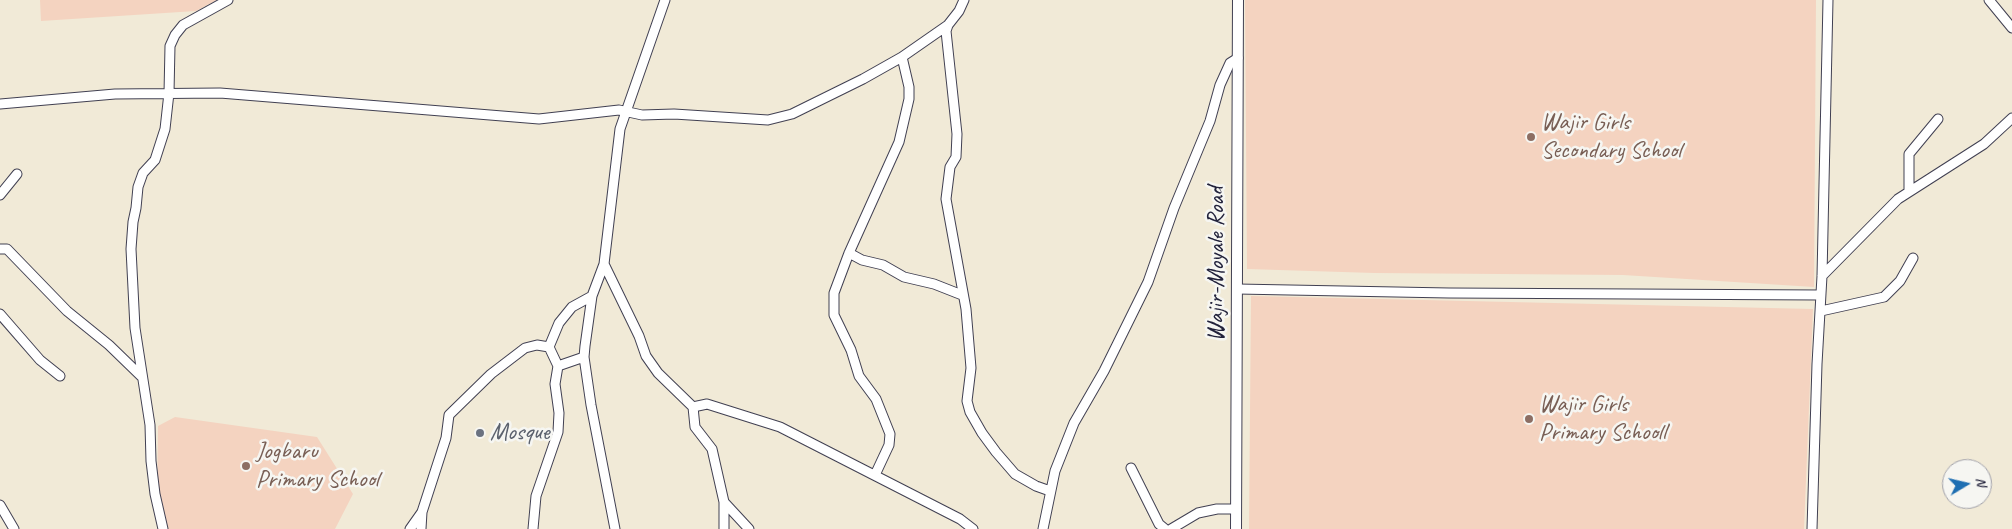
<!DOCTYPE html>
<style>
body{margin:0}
#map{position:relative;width:2012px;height:529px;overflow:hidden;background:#f1ead7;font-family:Caveat,sans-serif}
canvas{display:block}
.north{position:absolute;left:1942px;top:459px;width:50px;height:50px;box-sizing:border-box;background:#f6f6f2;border:1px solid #a1a1a9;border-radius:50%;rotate:81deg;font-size:14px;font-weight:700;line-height:20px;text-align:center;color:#22223b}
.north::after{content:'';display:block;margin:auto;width:18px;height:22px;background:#1f6fb2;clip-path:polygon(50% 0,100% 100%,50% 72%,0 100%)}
</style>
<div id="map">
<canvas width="2012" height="529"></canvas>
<div class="north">N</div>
</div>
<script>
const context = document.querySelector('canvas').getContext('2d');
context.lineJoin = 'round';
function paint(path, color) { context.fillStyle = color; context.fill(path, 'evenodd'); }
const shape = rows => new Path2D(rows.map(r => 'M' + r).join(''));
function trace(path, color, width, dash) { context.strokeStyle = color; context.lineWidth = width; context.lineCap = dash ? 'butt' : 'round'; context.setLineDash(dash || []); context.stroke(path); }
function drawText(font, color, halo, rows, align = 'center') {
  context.font = font + ' Caveat,sans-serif'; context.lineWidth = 5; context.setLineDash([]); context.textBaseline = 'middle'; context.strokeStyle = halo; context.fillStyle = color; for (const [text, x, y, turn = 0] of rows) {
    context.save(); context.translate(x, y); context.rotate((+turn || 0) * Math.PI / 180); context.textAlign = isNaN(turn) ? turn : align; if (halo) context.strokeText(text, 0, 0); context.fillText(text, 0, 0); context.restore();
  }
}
paint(shape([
 [40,0,217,0,196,11,41,21],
 [1245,0,1816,0,1814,287,1623,275,1374,273,1247,269],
 [1251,296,1813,309,1804,529,1249,529],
 [175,417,317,437,353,494,335,529,164,529,157,508,158,426]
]), '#f4d3c0');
const minor = shape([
 [964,0,959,11,948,25,946,31,957,134,956,157,950,167,946,199,966,309,971,368,967,401,970,412,982,433,996,452,1015,474,1036,486,1050,491],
 [1989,0,2012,28],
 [0,104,115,94,220,93,539,119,619,110,642,115,674,114,768,120,792,114,863,79,902,57,948,25],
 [1909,191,1909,154,1938,119],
 [0,195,17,174],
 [0,249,7,249,67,311,109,345,142,377],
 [849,253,862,260,883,265,904,277,934,284,962,295],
 [604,264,639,336,646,356,658,373,693,407,695,427,712,449,724,502,724,529],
 [1822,276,1898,199,1984,144,2012,118],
 [1237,289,1449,293,1820,295],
 [1821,311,1884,297,1900,281,1913,258],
 [0,314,40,360,60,376],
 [549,347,558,366],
 [693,407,707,404,780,427,960,519,973,529],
 [1131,468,1159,524,1165,529],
 [875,475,889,445,890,434,876,399,859,376,851,350,834,315,834,293,849,253,899,142,909,99,909,87,902,57],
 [724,502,749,529],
 [0,505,14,529],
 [163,529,155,494,151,461,150,425,135,328,131,249,133,222,136,208,138,187,143,173,155,160,165,129,169,93,170,46,175,35,183,25,228,0],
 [410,529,422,512],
 [421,529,422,512,446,438,449,415,491,374,525,348,537,345,549,347,559,323,572,307,592,296],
 [533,529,536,496,558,432,559,413,555,384,558,366,584,357],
 [615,529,591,405,584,357,585,346,592,296,604,264,620,129,665,0],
 [1043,529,1055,471,1074,423,1104,371,1148,282,1174,208,1210,121,1220,85,1230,63,1238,58],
 [1171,529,1198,513,1217,509,1236,509],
 [1812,529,1817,364,1822,276,1828,0]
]);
const major = shape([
 [1236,529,1238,0]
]);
trace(minor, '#414052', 11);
trace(major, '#414052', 12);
trace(minor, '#fff', 9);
trace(major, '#fff', 10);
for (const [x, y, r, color] of [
 [1531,137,5,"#8d6e63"],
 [1529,419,5,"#8d6e63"],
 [480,433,5,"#6b7280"],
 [246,466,5,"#8d6e63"]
]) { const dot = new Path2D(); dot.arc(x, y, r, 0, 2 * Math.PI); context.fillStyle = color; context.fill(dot); trace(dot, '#f6f6f2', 2); }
drawText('24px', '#785e54', '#f6f6f2', [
 ["Wajir Girls",1541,123],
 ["Secondary School",1541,151],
 ["Wajir Girls",1539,405],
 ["Primary Schooll",1539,433],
 ["Jogbaru",256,452],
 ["Primary School",256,480]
], 'left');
drawText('24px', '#22223b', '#f6f6f2', [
 ["Wajir-Moyale Road",1217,264,-90]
]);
drawText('24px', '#5b616d', '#f6f6f2', [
 ["Mosque",490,433]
], 'left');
</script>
